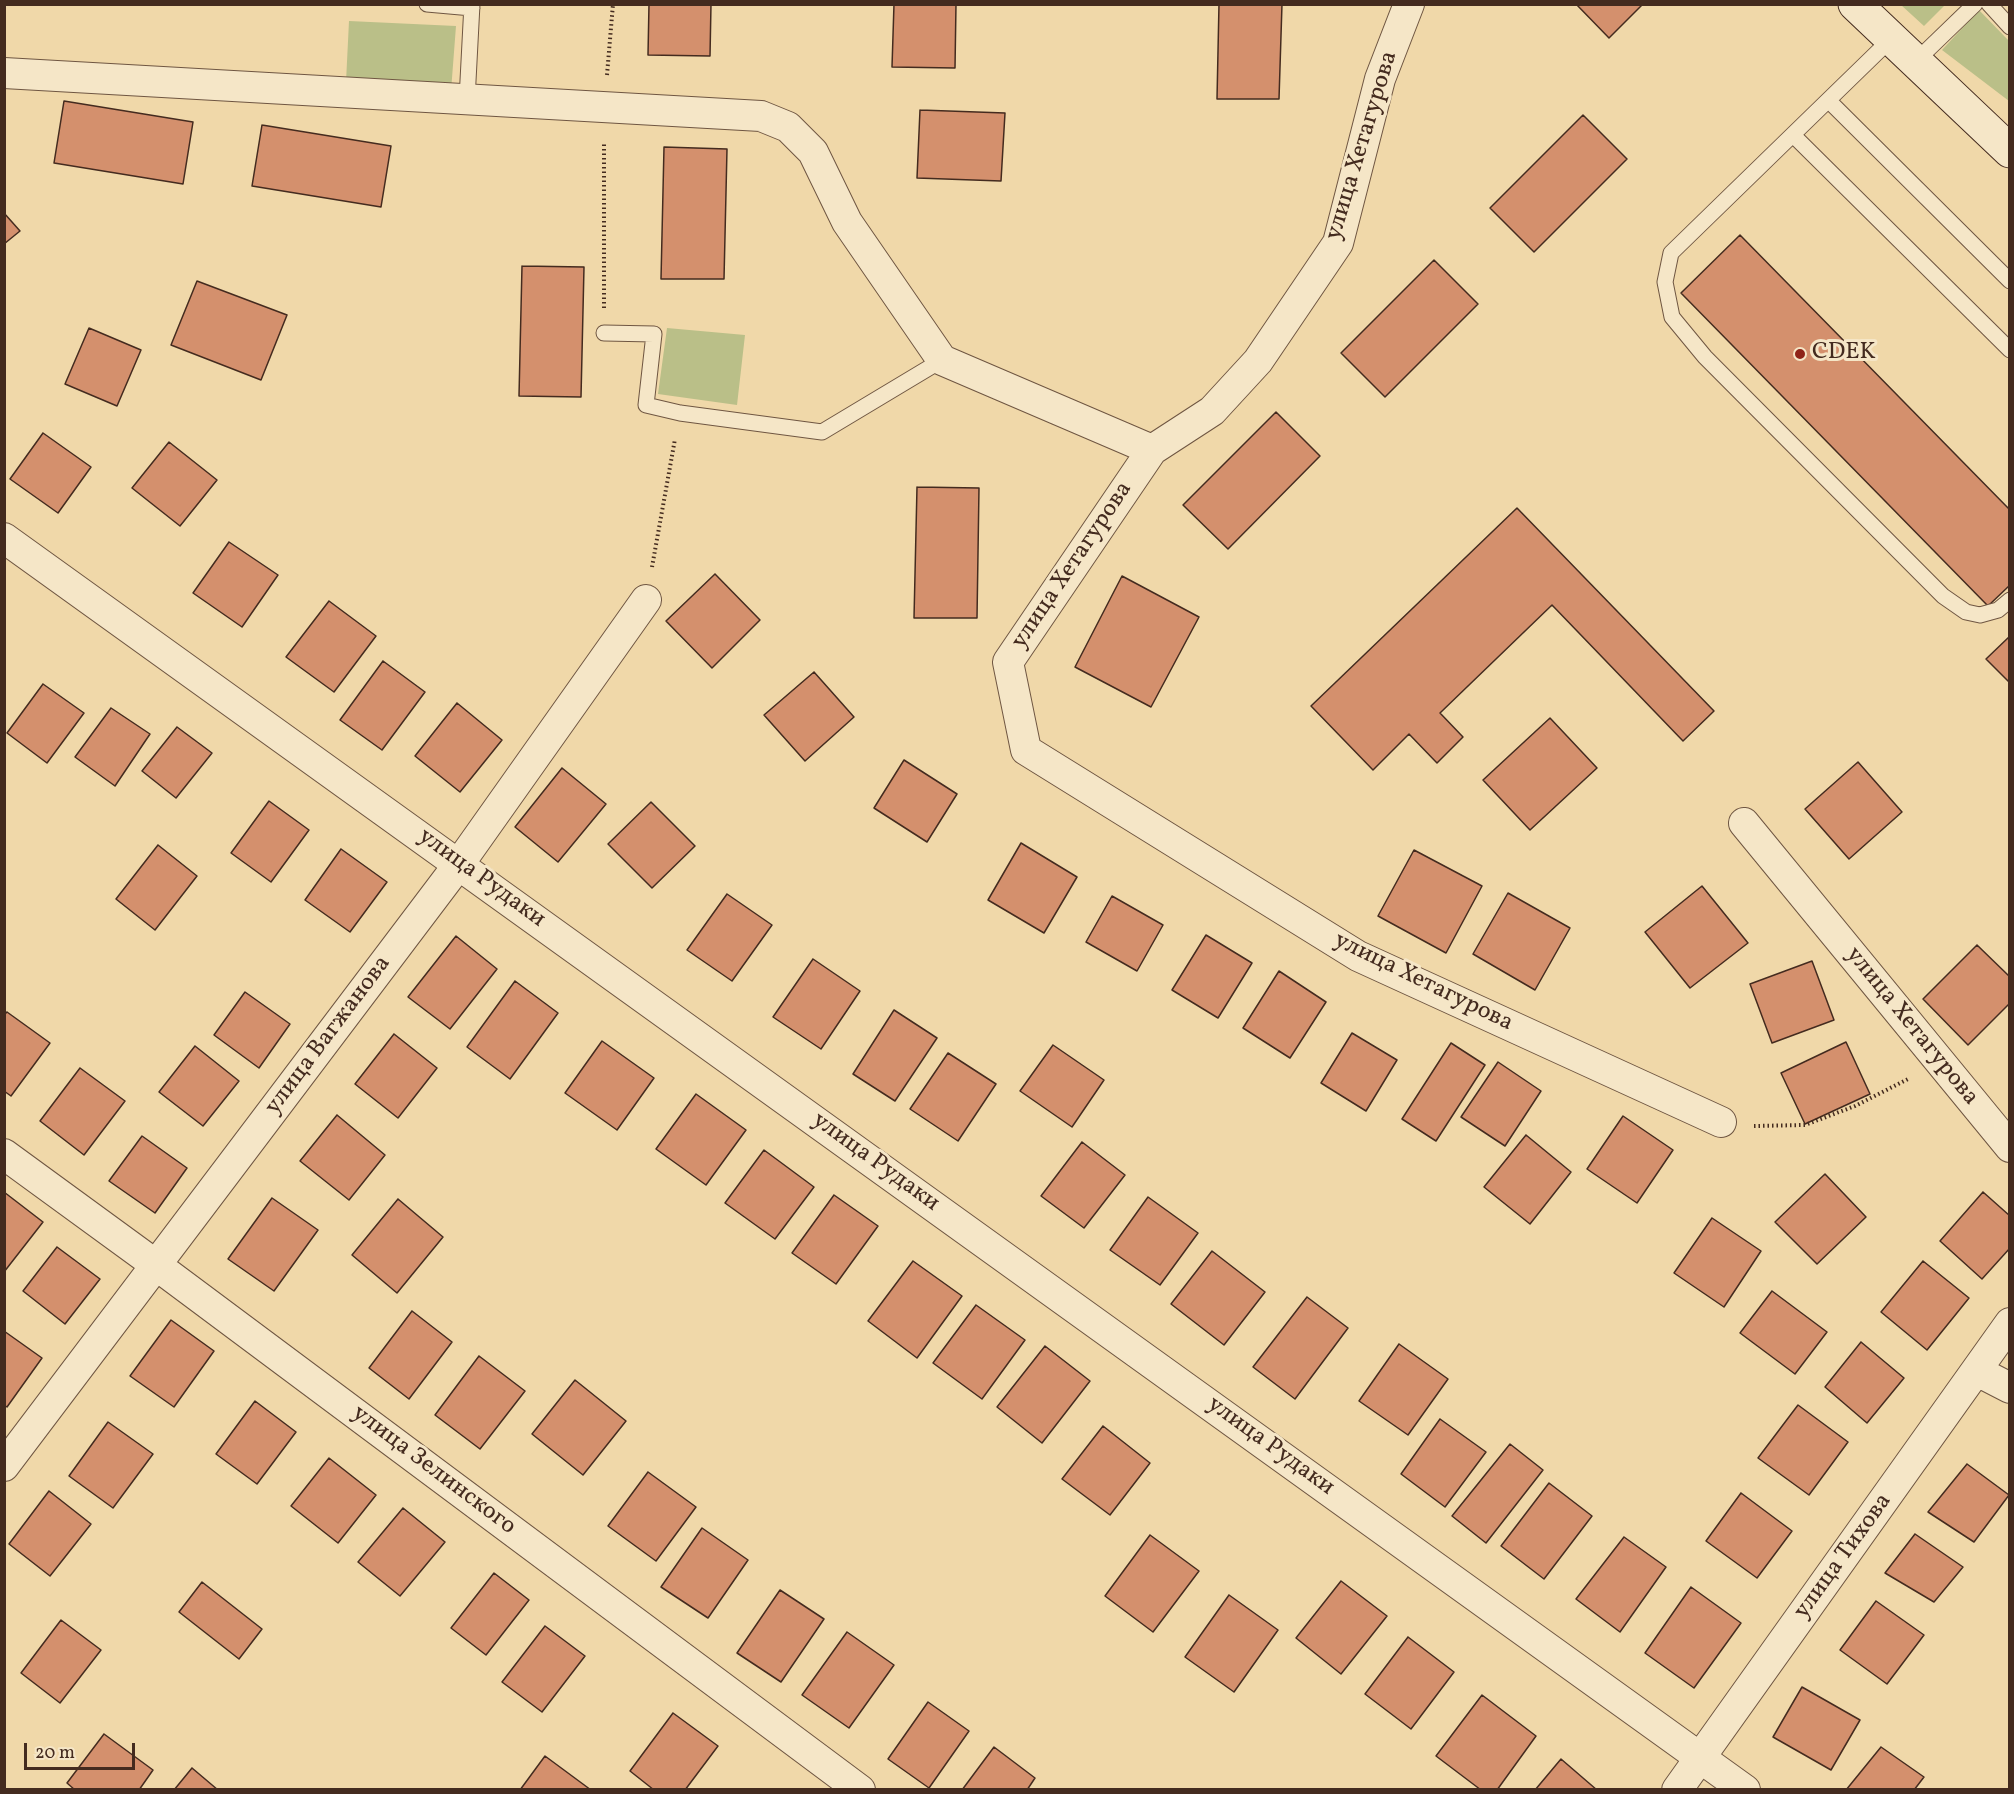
<!DOCTYPE html>
<meta charset="utf-8">
<style>
body{margin:0}
#map{position:relative;width:2014px;height:1794px;overflow:hidden;background:#f0d8a9;font-family:Vollkorn,serif}
canvas{display:block}
.frame{position:absolute;inset:0;border:6px solid #442b1f;pointer-events:none}
.scale{position:absolute;left:24px;top:1743px;width:111px;height:27px;box-sizing:border-box;border:3px solid #442b1f;border-top:0;padding-left:8px;font-size:18px;line-height:21px;white-space:nowrap;color:#442b1f;-webkit-text-stroke:4px #f5e6c7;paint-order:stroke}
</style>
<div id="map">
<canvas width="2014" height="1794"></canvas>
<div class="frame"></div>
<div class="scale">20 m</div>
</div>
<script>
const context = document.querySelector('canvas').getContext('2d');
context.lineJoin = 'round';
function paint(path, color) { context.fillStyle = color; context.fill(path, 'evenodd'); }
const shape = rows => new Path2D(rows.map(r => 'M' + r).join(''));
function trace(path, color, width, dash) { context.strokeStyle = color; context.lineWidth = width; context.lineCap = dash ? 'butt' : 'round'; context.setLineDash(dash || []); context.stroke(path); }
function drawText(font, color, halo, rows, align = 'center') {
  context.font = font + ' Vollkorn,serif'; context.lineWidth = 6; context.setLineDash([]); context.textBaseline = 'middle'; context.strokeStyle = halo; context.fillStyle = color; for (const [text, x, y, turn = 0] of rows) {
    context.save(); context.translate(x, y); context.rotate((+turn || 0) * Math.PI / 180); context.textAlign = isNaN(turn) ? turn : align; if (halo) context.strokeText(text, 0, 0); context.fillText(text, 0, 0); context.restore();
  }
}
paint(shape([
 [1901,5,1945,5,1924,26],
 [1979,10,2009,41,2009,101,1942,50],
 [349,21,456,26,451,91,346,82],
 [667,328,745,335,737,405,658,394]
]), '#babf88');
const building = shape([
 [649,4,711,4,710,56,648,55,649,4],
 [894,4,956,4,955,68,892,67,894,4],
 [1219,4,1282,4,1279,99,1217,99,1219,4],
 [1576,4,1643,4,1609,38,1576,4],
 [64,101,193,122,183,184,54,163,64,101],
 [920,110,1005,113,1001,181,917,178,920,110],
 [1583,115,1627,159,1534,252,1490,208,1583,115],
 [262,125,391,146,381,207,252,186,262,125],
 [664,147,727,149,724,279,661,279,664,147],
 [4,213,20,231,4,244,4,213],
 [1740,235,2010,510,2010,585,1988,606,1681,293,1740,235],
 [1434,260,1478,304,1385,397,1341,353,1434,260],
 [522,266,584,267,581,397,519,396,522,266],
 [197,281,287,315,261,380,171,345,197,281],
 [89,328,141,350,117,406,65,384,89,328],
 [1276,412,1320,456,1228,549,1183,505,1276,412],
 [43,433,91,467,58,513,10,479,43,433],
 [169,442,217,480,180,526,132,488,169,442],
 [917,487,979,488,977,618,914,618,917,487],
 [1517,508,1714,711,1683,741,1552,605,1440,713,1463,737,1437,763,1409,734,1373,770,1311,706,1517,508],
 [229,542,278,575,242,627,193,593,229,542],
 [715,574,760,620,712,668,666,621,715,574],
 [1122,576,1199,617,1151,707,1075,667,1122,576],
 [329,601,376,636,334,692,286,657,329,601],
 [2010,636,2010,683,1986,659,2010,636],
 [383,661,425,692,382,750,340,720,383,661],
 [814,672,854,717,805,761,764,715,814,672],
 [43,684,84,713,47,763,7,733,43,684],
 [457,703,502,740,460,792,415,756,457,703],
 [111,708,150,734,115,786,75,757,111,708],
 [1550,718,1597,768,1530,830,1483,780,1550,718],
 [177,727,212,753,176,798,142,771,177,727],
 [904,760,957,794,927,842,874,808,904,760],
 [1858,762,1902,812,1849,859,1805,809,1858,762],
 [562,768,606,804,558,862,515,827,562,768],
 [269,801,309,830,271,882,231,853,269,801],
 [651,802,695,846,652,888,608,844,651,802],
 [1021,843,1077,877,1044,933,988,900,1021,843],
 [158,845,197,876,155,930,116,899,158,845],
 [341,849,387,882,350,932,305,900,341,849],
 [1414,850,1482,886,1446,953,1378,916,1414,850],
 [1702,886,1748,943,1690,988,1645,932,1702,886],
 [1508,893,1570,928,1535,990,1473,954,1508,893],
 [727,894,772,925,732,981,687,950,727,894],
 [1112,896,1163,925,1137,971,1086,942,1112,896],
 [1206,935,1252,963,1218,1018,1172,990,1206,935],
 [456,936,497,969,450,1029,408,997,456,936],
 [1977,945,2010,977,2010,1003,1968,1045,1923,999,1977,945],
 [813,959,860,991,821,1049,773,1017,813,959],
 [1812,961,1834,1020,1772,1043,1750,984,1812,961],
 [1279,971,1326,1002,1290,1058,1243,1028,1279,971],
 [515,981,558,1013,510,1079,467,1047,515,981],
 [245,992,290,1024,259,1068,214,1035,245,992],
 [894,1010,937,1038,895,1101,853,1074,894,1010],
 [7,1012,50,1043,11,1096,4,1091,4,1015,7,1012],
 [1352,1033,1397,1060,1366,1111,1321,1083,1352,1033],
 [394,1034,437,1068,398,1118,355,1084,394,1034],
 [602,1041,654,1078,617,1130,565,1093,602,1041],
 [1846,1042,1870,1094,1805,1124,1781,1073,1846,1042],
 [1451,1043,1485,1065,1436,1141,1402,1119,1451,1043],
 [1053,1045,1104,1080,1072,1127,1020,1091,1053,1045],
 [195,1046,239,1081,203,1126,159,1092,195,1046],
 [948,1053,996,1084,958,1141,910,1109,948,1053],
 [1498,1062,1541,1091,1505,1146,1461,1117,1498,1062],
 [80,1068,125,1101,84,1155,40,1121,80,1068],
 [696,1094,746,1130,706,1185,656,1149,696,1094],
 [337,1115,385,1155,349,1200,300,1161,337,1115],
 [1623,1116,1673,1150,1637,1203,1587,1169,1623,1116],
 [1526,1135,1571,1172,1530,1224,1484,1187,1526,1135],
 [142,1136,187,1168,155,1213,109,1181,142,1136],
 [1082,1142,1125,1175,1084,1228,1041,1196,1082,1142],
 [764,1150,814,1187,775,1239,725,1203,764,1150],
 [1825,1174,1866,1217,1817,1264,1775,1222,1825,1174],
 [4,1192,43,1222,4,1272,4,1192],
 [1983,1192,2010,1216,2010,1248,1982,1279,1940,1241,1983,1192],
 [834,1195,878,1226,836,1284,792,1253,834,1195],
 [1148,1197,1198,1233,1160,1285,1110,1250,1148,1197],
 [272,1198,318,1230,274,1291,228,1259,272,1198],
 [398,1199,443,1237,397,1293,352,1255,398,1199],
 [1712,1218,1761,1251,1724,1307,1674,1273,1712,1218],
 [57,1247,100,1279,65,1324,23,1291,57,1247],
 [1212,1251,1265,1292,1224,1345,1171,1304,1212,1251],
 [913,1261,962,1296,917,1358,868,1321,913,1261],
 [1923,1261,1969,1298,1927,1350,1881,1312,1923,1261],
 [1772,1291,1827,1332,1795,1374,1740,1333,1772,1291],
 [1307,1297,1348,1328,1295,1399,1253,1367,1307,1297],
 [976,1305,1025,1340,982,1399,933,1363,976,1305],
 [412,1311,452,1342,409,1399,369,1368,412,1311],
 [171,1320,214,1351,174,1407,130,1376,171,1320],
 [4,1331,42,1358,7,1407,4,1405,4,1331],
 [1861,1342,1904,1378,1867,1423,1825,1387,1861,1342],
 [1399,1344,1448,1379,1408,1435,1359,1401,1399,1344],
 [1045,1346,1090,1381,1042,1443,997,1407,1045,1346],
 [479,1356,525,1391,480,1449,435,1415,479,1356],
 [575,1380,626,1421,583,1475,532,1434,575,1380],
 [255,1401,296,1432,257,1484,216,1454,255,1401],
 [1798,1405,1848,1442,1809,1495,1758,1458,1798,1405],
 [1440,1419,1486,1452,1445,1507,1401,1474,1440,1419],
 [108,1422,153,1454,113,1508,69,1476,108,1422],
 [1103,1426,1150,1463,1110,1515,1062,1479,1103,1426],
 [1510,1444,1543,1470,1486,1543,1452,1516,1510,1444],
 [329,1458,376,1495,338,1543,291,1506,329,1458],
 [1967,1464,2009,1495,1974,1542,1928,1512,1967,1464],
 [648,1472,696,1507,656,1561,608,1526,648,1472],
 [1549,1483,1592,1516,1544,1579,1501,1546,1549,1483],
 [49,1491,91,1524,50,1576,9,1544,49,1491],
 [1741,1493,1792,1531,1757,1578,1706,1541,1741,1493],
 [403,1508,445,1542,400,1596,358,1562,403,1508],
 [702,1528,748,1560,708,1618,661,1587,702,1528],
 [1915,1534,1963,1567,1934,1602,1885,1573,1915,1534],
 [1150,1535,1199,1571,1153,1632,1105,1596,1150,1535],
 [1624,1537,1666,1567,1620,1632,1576,1599,1624,1537],
 [494,1573,529,1600,486,1655,451,1628,494,1573],
 [1341,1581,1387,1616,1341,1674,1296,1638,1341,1581],
 [202,1582,262,1629,239,1659,179,1612,202,1582],
 [1691,1587,1741,1623,1694,1688,1645,1653,1691,1587],
 [780,1590,824,1619,781,1682,737,1653,780,1590],
 [1229,1595,1278,1630,1234,1692,1185,1657,1229,1595],
 [1876,1601,1924,1635,1887,1684,1840,1650,1876,1601],
 [61,1620,101,1650,60,1703,21,1673,61,1620],
 [545,1626,585,1656,542,1712,502,1682,545,1626],
 [847,1632,894,1665,849,1728,802,1695,847,1632],
 [1408,1637,1454,1672,1411,1729,1365,1694,1408,1637],
 [1802,1687,1860,1720,1831,1770,1773,1737,1802,1687],
 [1482,1695,1536,1736,1497,1790,1481,1790,1436,1756,1482,1695],
 [928,1702,969,1731,929,1788,888,1759,928,1702],
 [673,1713,718,1746,685,1790,654,1790,630,1771,673,1713],
 [104,1734,153,1770,139,1790,75,1790,67,1783,104,1734],
 [994,1747,1035,1778,1027,1790,962,1790,994,1747],
 [1881,1747,1924,1777,1914,1790,1846,1790,1881,1747],
 [545,1756,591,1790,520,1790,545,1756],
 [1561,1759,1597,1790,1535,1790,1561,1759],
 [192,1768,218,1790,174,1790,192,1768]
]);
paint(building, '#d4906d');
trace(building, '#442b1f', 1.5);
const service = shape([
 [427,4,472,8],
 [1989,4,2010,27],
 [1891,39,1671,253,1665,282,1672,317,1705,357,1943,596,1966,612,1980,615,1998,610,2010,600],
 [1916,61,1975,4],
 [467,100,472,4],
 [1829,101,2010,281],
 [1793,135,2010,350],
 [604,333,654,334,646,405,680,413,822,432,942,360]
]);
const minor = shape([
 [1409,4,1380,79,1338,243,1258,361,1212,411,1152,450,1008,662,1026,750,1358,956,1721,1122],
 [4,73,761,116,788,127,813,152,847,222,942,360,1152,450],
 [4,538,1745,1790],
 [1744,823,2010,1147],
 [4,1154,156,1265,860,1790],
 [1977,1371,2010,1388],
 [4,1466,459,864,646,600],
 [1677,1790,2010,1323]
]);
const secondary = shape([
 [1855,4,2010,151]
]);
trace(service, '#6f5642', 17);
trace(minor, '#6f5642', 32);
trace(secondary, '#442b1f', 35);
trace(shape([
 [607,75,613,4],
 [604,308,604,142],
 [652,567,675,439],
 [1754,1126,1805,1125,1855,1106,1910,1078]
]), '#442b1f', 4, [1.5, 3]);
trace(service, '#f5e6c7', 15);
trace(minor, '#f5e6c7', 30);
trace(secondary, '#f5e6c7', 33);
for (const [x, y, r, color] of [
 [1800,354,6,"#8f2418"]
]) { const dot = new Path2D(); dot.arc(x, y, r, 0, 2 * Math.PI); context.fillStyle = color; context.fill(dot); trace(dot, '#f5e6c7', 2); }
drawText('24px', '#442b1f', '#f5e6c7', [
 ["улица Хетагурова",1363,146,-73],
 ["улица Хетагурова",1073,566,-56],
 ["улица Рудаки",481,879,36],
 ["улица Хетагурова",1423,983,26],
 ["улица Хетагурова",1911,1027,51],
 ["улица Вагжанова",329,1036,-53],
 ["улица Рудаки",875,1163,36],
 ["улица Рудаки",1270,1447,36],
 ["улица Зелинского",433,1471,37],
 ["улица Тихова",1844,1557,-54]
]);
drawText('24px', '#442b1f', '#f5e6c7', [
 ["CDEK",1812,354]
], 'left');
</script>
